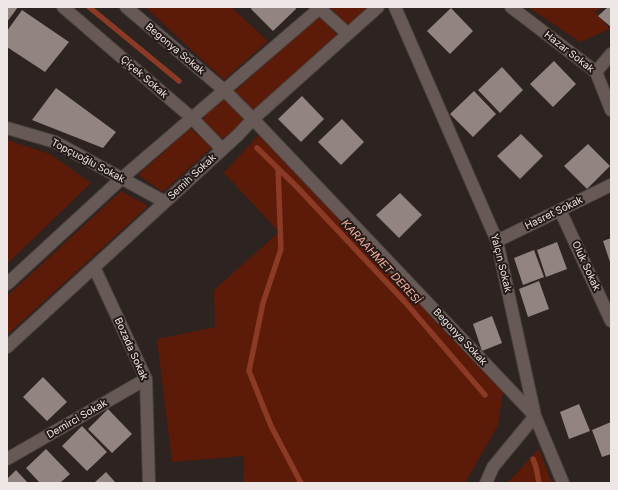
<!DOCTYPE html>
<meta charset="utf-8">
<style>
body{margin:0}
#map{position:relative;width:618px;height:490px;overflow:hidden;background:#2d2320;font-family:Inter,sans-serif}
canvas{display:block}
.frame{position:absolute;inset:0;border:8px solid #eee7e5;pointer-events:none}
</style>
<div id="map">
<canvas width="618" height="490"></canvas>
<div class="frame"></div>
</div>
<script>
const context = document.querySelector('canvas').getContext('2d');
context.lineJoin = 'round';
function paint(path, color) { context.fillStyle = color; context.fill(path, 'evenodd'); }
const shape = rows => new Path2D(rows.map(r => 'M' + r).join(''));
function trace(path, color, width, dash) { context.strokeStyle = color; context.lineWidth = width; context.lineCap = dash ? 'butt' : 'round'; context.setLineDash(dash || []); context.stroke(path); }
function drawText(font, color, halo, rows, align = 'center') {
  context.font = font + ' Inter,sans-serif'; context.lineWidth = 4; context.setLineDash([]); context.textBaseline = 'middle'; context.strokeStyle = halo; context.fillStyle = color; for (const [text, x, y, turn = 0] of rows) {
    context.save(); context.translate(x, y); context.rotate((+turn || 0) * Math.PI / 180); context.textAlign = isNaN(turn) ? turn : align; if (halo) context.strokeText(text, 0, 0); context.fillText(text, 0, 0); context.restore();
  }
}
paint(shape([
 [145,7,231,7,268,41,224,80],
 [329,7,369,7,349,26],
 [528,7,602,7,595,12,610,29,580,42],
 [318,16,337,34,252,112,234,92],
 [220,100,226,100,241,113,242,119,241,126,227,138,215,137,203,123,205,111],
 [190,128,212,147,163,192,138,175],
 [263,130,504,384,498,425,465,483,243,483,244,456,172,462,157,339,215,327,214,290,279,232,224,173],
 [7,140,50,154,91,183,7,264],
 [121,191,148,206,7,335,7,296],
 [539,449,552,483,507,483]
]), '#5c1a08');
trace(shape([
 [89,7,179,81],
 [257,148,296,186,405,302,485,395],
 [278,168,281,249,263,303,249,371,271,426,301,483],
 [533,459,536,467,539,483]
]), '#8a3a25', 5.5);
paint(shape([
 [7,7,18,7,7,22],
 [252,7,295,7,296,9,273,31,251,9],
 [608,7,611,7,611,27,598,16],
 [451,8,473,31,450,54,427,31],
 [22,10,69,42,45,72,7,47,7,31],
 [554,61,576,84,553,107,530,84],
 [502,67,523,90,500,113,478,90],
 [56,88,116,132,103,148,32,120],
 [474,91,496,114,473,137,450,114],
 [302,96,324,119,301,142,278,119],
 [342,119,364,142,341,165,318,142],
 [521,134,543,156,520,179,497,156],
 [588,144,610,166,587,189,564,166],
 [400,193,422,215,399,238,376,215],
 [611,238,611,265,603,241],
 [557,242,567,269,546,277,537,250],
 [534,250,544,277,523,285,514,258],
 [539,281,549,309,528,317,519,289],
 [492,316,502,343,482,351,473,324],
 [43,377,67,402,47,421,23,397],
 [579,404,590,431,569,439,560,412],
 [108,409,132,434,112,453,88,429],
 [611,422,611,454,602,457,592,430],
 [82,426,107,452,87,471,62,446],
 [46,449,70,474,60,483,40,483,26,468],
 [16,470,28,483,7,483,7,479],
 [106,472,116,483,94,483]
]), '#928581');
const street = shape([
 [63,7,192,118,222,149],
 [126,7,224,90,253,119,535,416],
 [318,7,348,34],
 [395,7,497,241,535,416,563,483],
 [511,7,596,72,611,110],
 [596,72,611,54],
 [7,128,55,142,165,202],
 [560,210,611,321],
 [497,241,611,185],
 [94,267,146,379,149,483],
 [7,284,121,179,321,7],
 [7,347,238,135,253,119,378,7],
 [7,459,146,379],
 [486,483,493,467,535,416]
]);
trace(street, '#49413e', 14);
trace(street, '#665956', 12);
drawText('10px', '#eee7e5', '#231917', [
 ["Begonya Sokak",175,49,40],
 ["Hazar Sokak",569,52,38],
 ["Çiçek Sokak",144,77,41],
 ["Topçuoğlu Sokak",88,161,28],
 ["Semih Sokak",192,177,-43],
 ["Hasret Sokak",554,213,-26],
 ["Yalçın Sokak",501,263,76],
 ["Oluk Sokak",586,266,65],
 ["Begonya Sokak",460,337,47],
 ["Bozada Sokak",131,349,66],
 ["Demirci Sokak",77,419,-30]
]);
drawText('italic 11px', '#f3ad9a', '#231917', [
 ["KARAAHMET DERESİ",381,262,47]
]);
</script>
